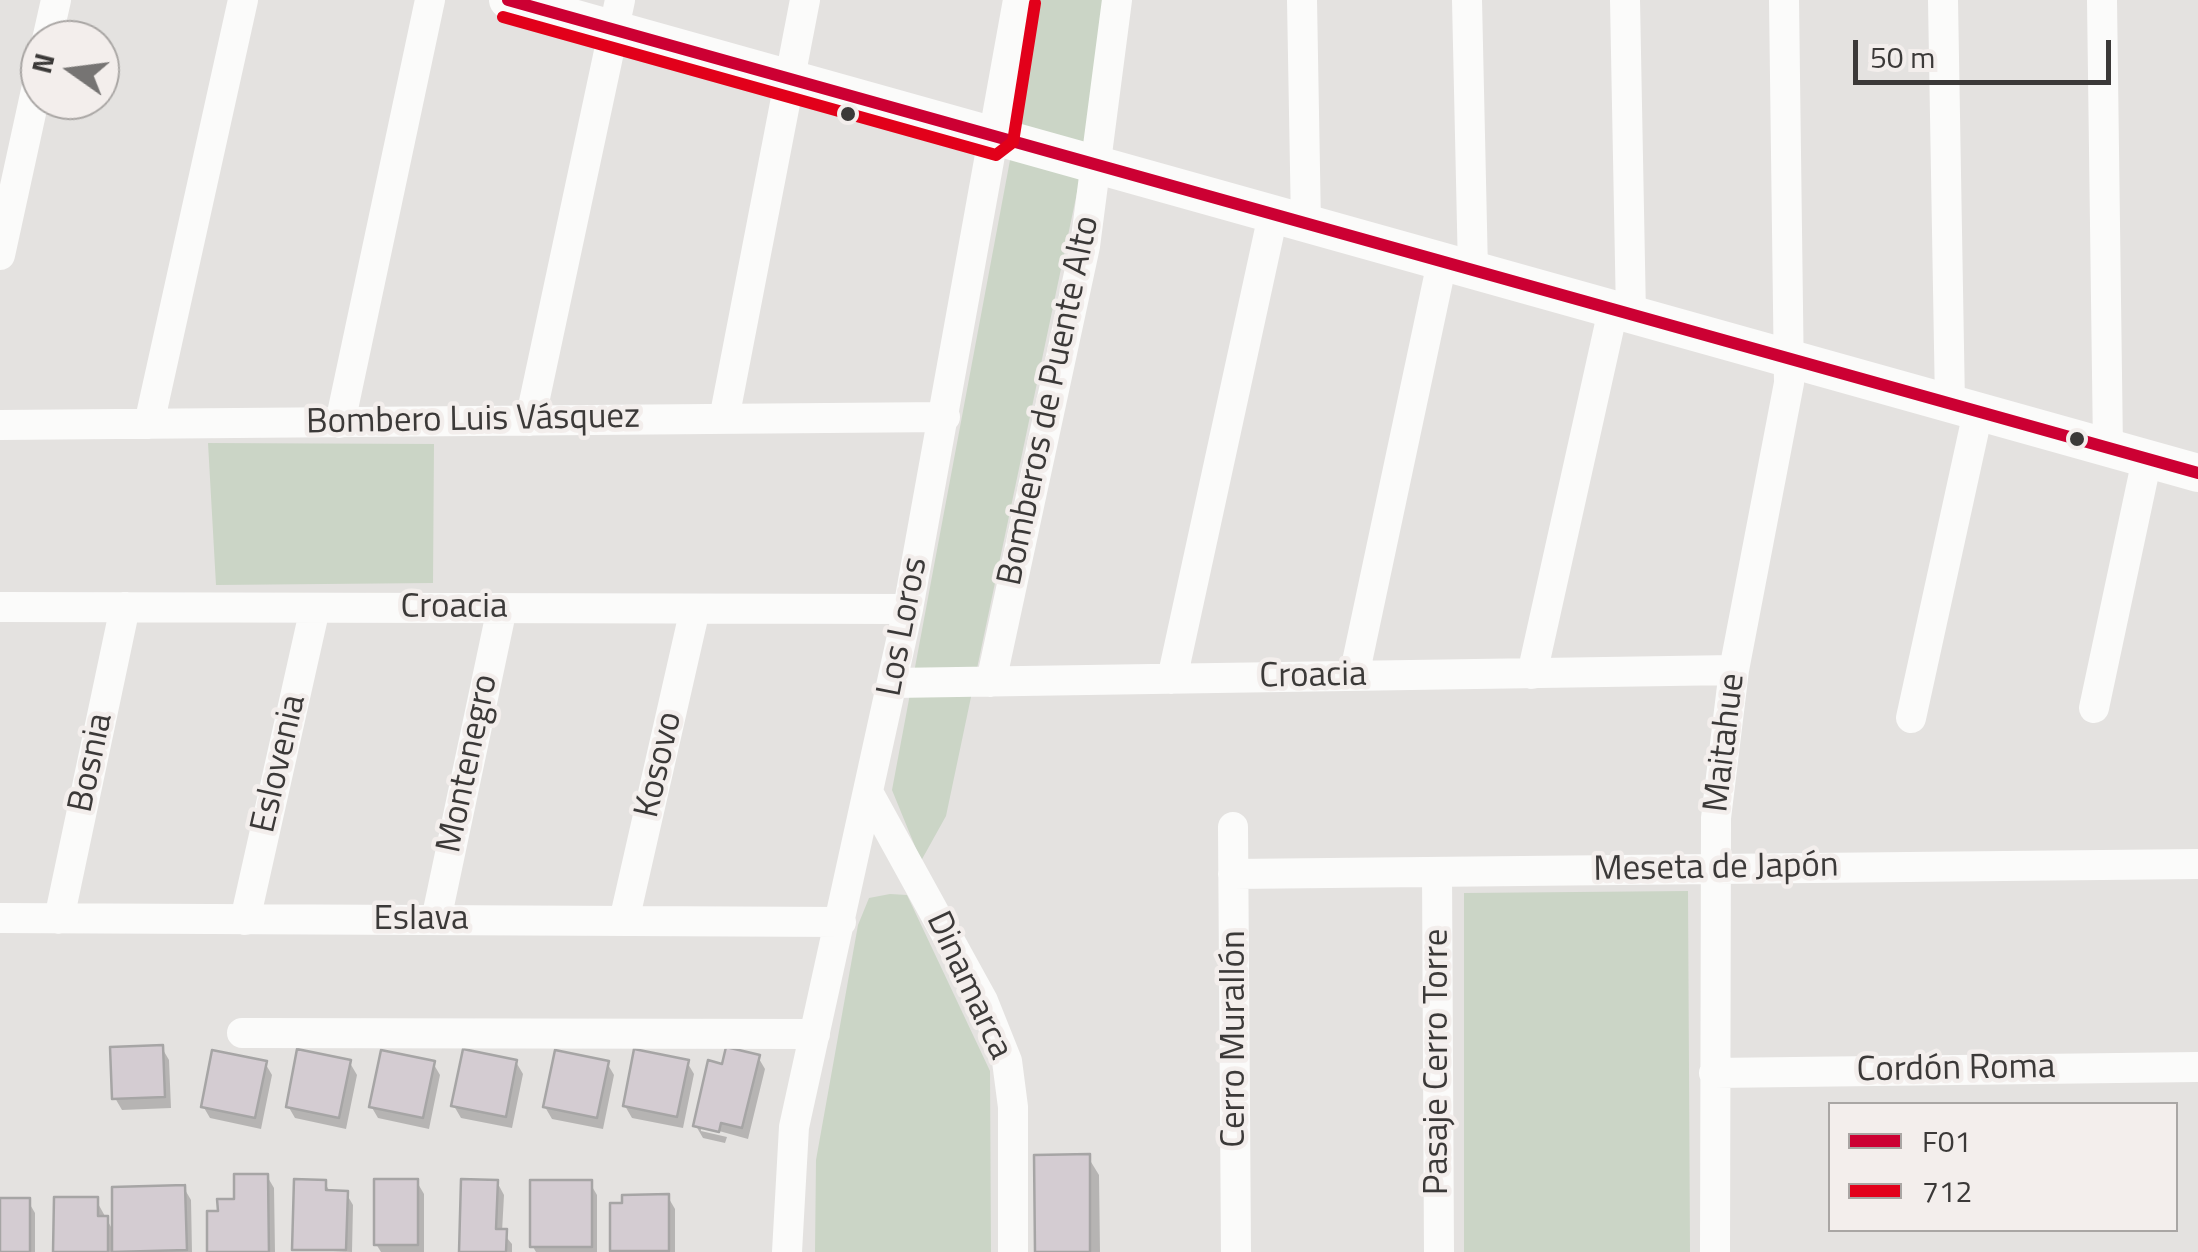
<!DOCTYPE html>
<meta charset="utf-8">
<style>
body{margin:0}
#map{position:relative;width:2198px;height:1252px;overflow:hidden;background:#e4e2e0;font-family:"Titillium Web",sans-serif}
canvas{display:block}
.legend{position:absolute;left:1828px;top:1102px;width:350px;height:130px;box-sizing:border-box;background:#f3eeec;border:2px solid #a9a6a4;margin:0;padding:12px 18px;list-style:none;font-size:30px;color:#3b3938}
.legend li{display:flex;align-items:center;gap:20px;height:50px}
.legend b{width:50px;border:2px solid #a9a6a4}
.north{position:absolute;left:20px;top:20px;width:100px;height:100px;box-sizing:border-box;background:#f3eeec;border:2px solid #a9a6a4;border-radius:50%;rotate:284deg;font-size:28px;font-weight:700;line-height:40px;text-align:center;color:#3b3938}
.north::after{content:'';display:block;margin:auto;width:35px;height:45px;background:#767473;clip-path:polygon(50% 0,100% 100%,50% 72%,0 100%)}
.scale{position:absolute;left:1853px;top:40px;width:258px;height:45px;box-sizing:border-box;border:5px solid #3b3938;border-top:0;padding-left:12px;font-size:30px;line-height:35px;white-space:nowrap;color:#3b3938;-webkit-text-stroke:8px #f3eeec;paint-order:stroke}
</style>
<div id="map">
<canvas width="2198" height="1252"></canvas>
<ul class="legend">
<li><b style="height:12px;background:#c03"></b>F01</li>
<li><b style="height:12px;background:#e2001a"></b>712</li>
</ul>
<div class="north">N</div>
<div class="scale">50 m</div>
</div>
<script>
const context = document.querySelector('canvas').getContext('2d');
context.lineJoin = 'round';
function paint(path, color) { context.fillStyle = color; context.fill(path, 'evenodd'); }
const shape = rows => new Path2D(rows.map(r => 'M' + r).join(''));
function trace(path, color, width, dash) { context.strokeStyle = color; context.lineWidth = width; context.lineCap = dash ? 'butt' : 'round'; context.setLineDash(dash || []); context.stroke(path); }
function drawText(font, color, halo, rows, align = 'center') {
  context.font = font + ' "Titillium Web",sans-serif'; context.lineWidth = 9; context.setLineDash([]); context.textBaseline = 'middle'; context.strokeStyle = halo; context.fillStyle = color; for (const [text, x, y, turn = 0] of rows) {
    context.save(); context.translate(x, y); context.rotate((+turn || 0) * Math.PI / 180); context.textAlign = isNaN(turn) ? turn : align; if (halo) context.strokeText(text, 0, 0); context.fillText(text, 0, 0); context.restore();
  }
}
paint(shape([
 [1040,0,1107,0,1091,126,946,816,921,861,892,790],
 [208,443,434,444,433,583,216,585],
 [1688,891,1690,1252,1464,1252,1464,893],
 [890,894,907,895,990,1071,991,1252,815,1252,816,1160,858,925,869,898]
]), '#cbd5c6');
paint(shape([
 [162,1048,169,1060,171,1108,122,1110,115,1098],
 [758,1057,765,1069,748,1139,701,1126,701,1131,727,1137,725,1143,703,1138,696,1126,724,1067],
 [516,1062,523,1074,512,1128,461,1118,454,1106],
 [687,1062,694,1074,683,1128,632,1118,625,1106],
 [265,1063,272,1075,261,1129,210,1118,203,1106],
 [350,1063,357,1075,346,1129,295,1118,288,1106],
 [433,1063,440,1075,429,1129,378,1118,371,1106],
 [607,1063,614,1075,603,1129,552,1119,545,1107],
 [1088,1157,1099,1175,1100,1252,1037,1252],
 [267,1176,274,1188,275,1252,210,1252,220,1213],
 [324,1182,331,1193,346,1193,353,1205,352,1252,295,1249],
 [417,1182,424,1194,424,1252,381,1252,376,1244],
 [497,1182,504,1195,502,1232,512,1244,512,1252,462,1252],
 [590,1183,597,1195,597,1252,536,1252,533,1247],
 [184,1188,191,1200,192,1252,115,1252,113,1248,113,1252,56,1252,96,1200,115,1234],
 [668,1197,675,1209,675,1252,613,1252],
 [0,1200,28,1201,35,1213,35,1252,0,1252]
]), '#0003');
const building = shape([
 [163,1045,165,1097,112,1099,110,1047,163,1045],
 [726,1047,760,1055,742,1128,721,1123,719,1132,693,1126,708,1060,722,1064,726,1047],
 [297,1049,351,1060,339,1118,286,1107,297,1049],
 [463,1049,517,1060,506,1117,451,1106,463,1049],
 [634,1049,689,1060,677,1117,623,1106,634,1049],
 [212,1050,267,1061,255,1118,201,1107,212,1050],
 [381,1050,435,1061,423,1118,369,1107,381,1050],
 [555,1050,609,1061,597,1118,543,1107,555,1050],
 [1090,1154,1090,1252,1035,1252,1034,1155,1090,1154],
 [234,1174,268,1174,269,1252,207,1252,207,1211,218,1211,217,1199,234,1199,234,1174],
 [294,1179,326,1180,326,1190,348,1191,346,1250,292,1250,294,1179],
 [374,1179,418,1179,418,1245,374,1245,374,1179],
 [461,1179,498,1180,496,1229,507,1229,506,1252,459,1252,461,1179],
 [530,1180,592,1180,592,1247,530,1247,530,1180],
 [185,1185,187,1250,112,1252,112,1187,185,1185],
 [669,1194,669,1251,610,1251,610,1203,622,1203,622,1195,669,1194],
 [54,1197,98,1197,98,1216,108,1216,108,1252,53,1252,54,1197],
 [0,1198,30,1198,30,1252,0,1252,0,1198]
]);
paint(building, '#d4ccd2');
trace(building, '#a6a5a5', 2.5);
trace(shape([
 [1302,0,1306,225],
 [1467,0,1473,271],
 [1625,0,1631,315],
 [1943,0,1950,404],
 [2102,0,2108,448],
 [47,40,56,0],
 [0,255,40,72],
 [724,419,805,0],
 [530,421,620,0],
 [340,423,430,0],
 [149,424,243,0],
 [0,425,945,417],
 [0,607,908,609],
 [1532,674,1613,310],
 [1354,676,1442,262],
 [1172,679,1273,215],
 [991,682,1085,246,1117,0],
 [893,683,1734,670],
 [2094,708,2147,459],
 [1911,718,1978,412],
 [869,794,983,1001,1007,1061,1013,1107,1013,1252],
 [1233,827,1236,1252],
 [1437,872,1439,1252],
 [1233,874,2198,864],
 [0,918,841,922],
 [59,919,125,607],
 [245,920,315,608],
 [436,920,502,608],
 [624,921,695,609],
 [242,1033,815,1034],
 [1714,1073,2198,1067],
 [787,1252,794,1127,908,609,1018,0],
 [1715,1252,1716,818,1734,670,1789,383,1784,0]
]), '#fbfbfa', 30);
trace(shape([
 [508,0,2198,473]
]), '#fbfbfa', 38);
trace(shape([
 [508,0,2198,473]
]), '#c03', 12);
trace(shape([
 [503,17,996,155,1013,142,1035,3]
]), '#e2001a', 12);
for (const [x, y, r, color] of [
 [848,114,9,"#3b3938"],
 [2077,439,9,"#3b3938"]
]) { const dot = new Path2D(); dot.arc(x, y, r, 0, 2 * Math.PI); context.fillStyle = color; context.fill(dot); trace(dot, '#f3eeec', 4); }
drawText('35px', '#3b3938', '#f3eeec', [
 ["Bomberos de Puente Alto",1050,401,-78],
 ["Bombero Luis Vásquez",473,421,-1],
 ["Croacia",454,608],
 ["Los Loros",904,627,-79],
 ["Croacia",1313,677,-1],
 ["Maitahue",1726,743,-83],
 ["Bosnia",92,763,-78],
 ["Eslovenia",280,764,-77],
 ["Montenegro",469,764,-78],
 ["Kosovo",660,765,-77],
 ["Meseta de Japón",1716,869,-1],
 ["Eslava",421,920],
 ["Dinamarca",968,986,65],
 ["Cerro Murallón",1235,1039,-90],
 ["Pasaje Cerro Torre",1438,1062,-90],
 ["Cordón Roma",1956,1070,-1]
]);
</script>
